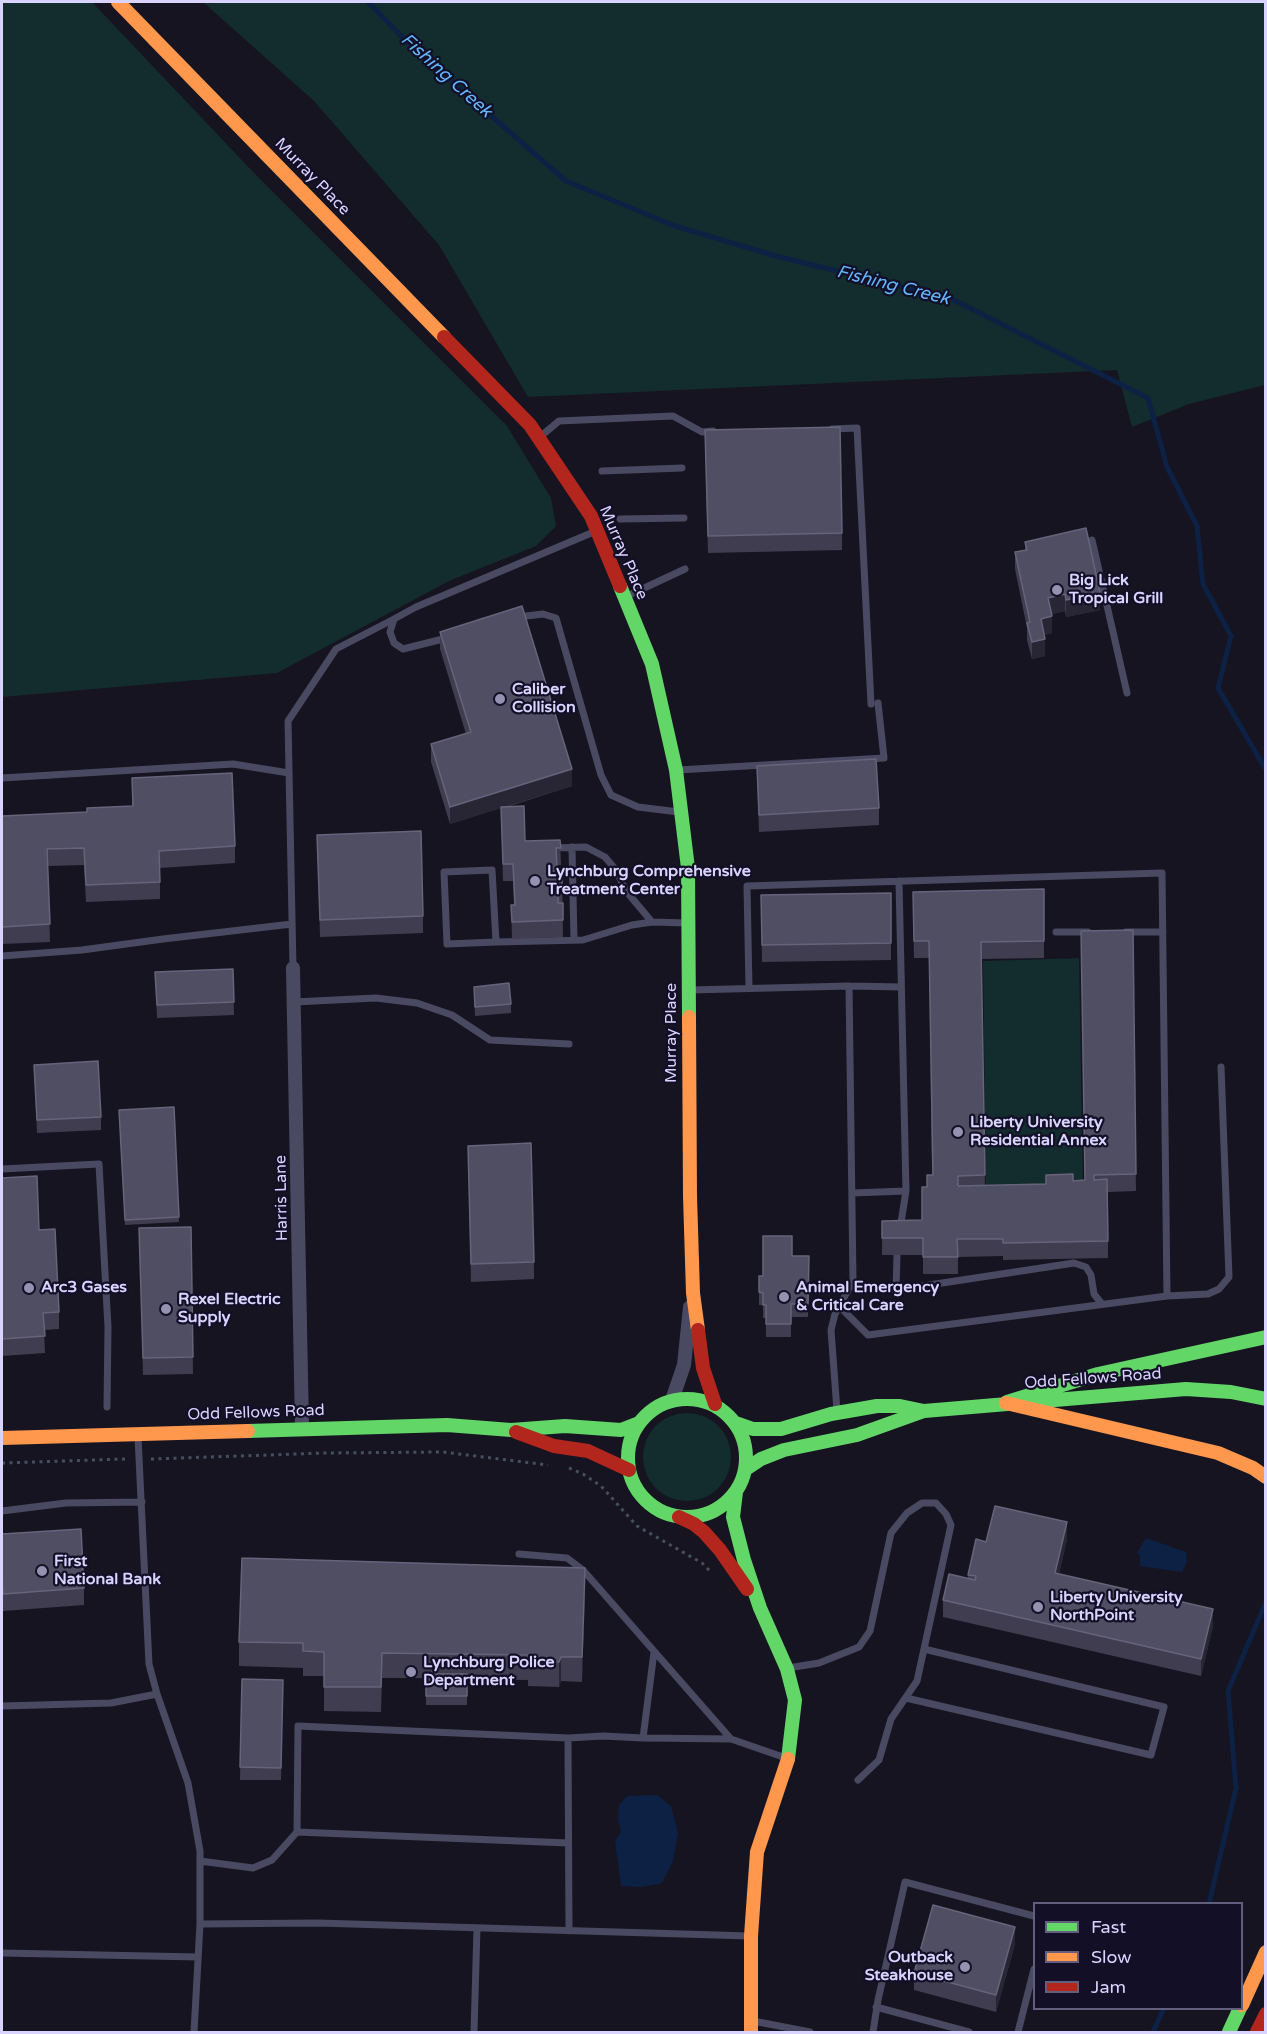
<!DOCTYPE html>
<style>
body{margin:0}
#map{position:relative;width:1267px;height:2034px;overflow:hidden;background:#161421;font-family:"Varela Round",sans-serif}
canvas{display:block}
.frame{position:absolute;inset:0;border:3px solid #d9d4ff;pointer-events:none}
.legend{position:absolute;left:1033px;top:1902px;width:210px;height:108px;box-sizing:border-box;background:#130f26;border:2px solid #625e7d;margin:0;padding:8px 10px;list-style:none;font-size:18px;color:#d9d4ff}
.legend li{display:flex;align-items:center;gap:12px;height:30px}
.legend b{width:30px;border:2px solid #625e7d}
</style>
<div id="map">
<canvas width="1267" height="2034"></canvas>
<div class="frame"></div>
<ul class="legend">
<li><b style="height:8px;background:#63d668"></b>Fast</li>
<li><b style="height:8px;background:#ff974d"></b>Slow</li>
<li><b style="height:8px;background:#b3261e"></b>Jam</li>
</ul>
</div>
<script>
const context = document.querySelector('canvas').getContext('2d');
context.lineJoin = 'round';
function paint(path, color) { context.fillStyle = color; context.fill(path, 'evenodd'); }
const shape = rows => new Path2D(rows.map(r => 'M' + r).join(''));
function trace(path, color, width, dash) { context.strokeStyle = color; context.lineWidth = width; context.lineCap = dash ? 'butt' : 'round'; context.setLineDash(dash || []); context.stroke(path); }
function drawText(font, color, halo, rows, align = 'center') {
  context.font = font + ' "Varela Round",sans-serif'; context.lineWidth = 4.5; context.setLineDash([]); context.textBaseline = 'middle'; context.strokeStyle = halo; context.fillStyle = color; for (const [text, x, y, turn = 0] of rows) {
    context.save(); context.translate(x, y); context.rotate((+turn || 0) * Math.PI / 180); context.textAlign = isNaN(turn) ? turn : align; if (halo) context.strokeText(text, 0, 0); context.fillText(text, 0, 0); context.restore();
  }
}
paint(shape([
 [2,2,92,2,255,174,507,426,551,498,556,526,536,546,449,581,277,673,2,697],
 [203,2,1265,2,1265,385,1189,404,1132,427,1117,370,528,397,439,245,314,101],
 [1079,958,1083,1185,986,1186,983,961],
 '643 1457a44 44 0 1 1 88 0a44 44 0 1 1-88 0Z'
]), '#132c2d');
paint(shape([
 [1146,1538,1186,1552,1187,1562,1182,1572,1140,1566,1140,1555,1137,1553],
 [657,1795,671,1806,678,1833,673,1861,662,1883,642,1887,621,1886,615,1841,621,1832,618,1819,619,1805,627,1796]
]), '#0d2144');
trace(shape([
 [368,2,411,46,566,181,675,226,776,256,952,299,1148,398,1167,467,1197,526,1203,584,1231,636,1218,688,1266,770],
 [1209,1904,1236,1788,1228,1691,1266,1602],
 [1153,2032,1164,2008]
]), '#0d2144', 5);
trace(shape([
 [151,1459,326,1453,443,1452,548,1465],
 [2,1463,126,1459],
 [569,1468,583,1474,601,1486,637,1526,702,1563,710,1571]
]), '#44505f', 3, [3, 4.5]);
trace(shape([
 [832,429,857,428,871,704],
 [541,436,559,421,673,416,702,432,713,431],
 [602,471,682,468],
 [620,519,684,518],
 [1092,540,1127,693],
 [625,597,685,569],
 [518,617,543,614,556,618,601,775,611,795,638,807,679,812],
 [447,638,403,649,394,643,390,632,394,619,416,607,596,531],
 [678,770,884,758,878,703],
 [2,778,233,764,289,773],
 [572,847,574,940],
 [553,848,586,847,605,857,616,870,626,891,652,922],
 [899,881,906,1191,900,1229],
 [1056,932,1088,932],
 [1126,932,1163,932],
 [496,942,492,870,444,872,447,944,496,942,583,940,632,925,652,922,687,923],
 [2,956,82,950,163,939,292,924],
 [293,968,288,721,336,649,394,619],
 [849,986,901,987],
 [749,988,747,886,1162,873,1167,1296,868,1335,839,1306],
 [690,990,849,986,853,1281,835,1314,831,1330,837,1411],
 [294,1002,376,998,417,1003,452,1015,490,1040,569,1044],
 [2,1169,99,1164,108,1327,107,1407],
 [852,1193,906,1191],
 [850,1286,896,1290,1074,1263,1086,1267,1091,1275,1094,1294,1102,1304],
 [896,1290,897,1255],
 [1167,1296,1208,1294,1219,1289,1229,1277,1221,1067],
 [138,1437,149,1664,157,1694,188,1783,200,1851,200,1924,194,2032],
 [2,1511,66,1503,142,1502],
 [519,1554,567,1558,583,1570,731,1739],
 [788,1668,819,1663,859,1647,870,1631,891,1533,907,1513,922,1503,936,1503,946,1514,951,1525,917,1681,891,1719,879,1760,858,1780],
 [906,1698,1151,1755,1164,1707,924,1649],
 [2,1706,111,1703,157,1694],
 [568,1738,569,1931],
 [643,1738,654,1652],
 [568,1843,297,1832,298,1726,568,1738,603,1736,643,1738,731,1739,786,1758],
 [200,1861,253,1868,272,1860,297,1832],
 [200,1924,318,1923,749,1936],
 [2,1953,198,1957],
 [876,2007,969,2032],
 [753,2021,810,2032],
 [474,2032,477,1928],
 [873,2032,878,2000,905,1882,1034,1916],
 [1018,2032,1034,1969]
]), '#4a4962', 7);
trace(shape([
 [293,968,302,1427],
 [672,1400,684,1365,690,1307]
]), '#4a4962', 14);
trace(shape([
 [620,586,652,664,676,770,688,868,689,1017],
 '628 1458a59 59 0 1 1 118 0a59 59 0 1 1-118 0Z',
 [1007,1402,1098,1374,1266,1337],
 [736,1423,753,1429,781,1429,831,1414,877,1406,900,1406,924,1411],
 [248,1431,447,1425,511,1430,565,1426,621,1430,639,1423],
 [746,1469,761,1459,784,1450,857,1435,924,1411,1186,1389,1231,1392,1266,1399],
 [736,1492,733,1517,744,1560,760,1608,787,1669,795,1700,788,1759],
 [1229,2032,1240,2008]
]), '#63d668', 14);
trace(shape([
 [118,2,444,337],
 [689,1017,690,1196,693,1293,698,1330],
 [1006,1403,1218,1453,1253,1468,1266,1477],
 [2,1438,248,1431],
 [1242,2005,1266,1952],
 [751,2032,751,1936,757,1852,788,1759]
]), '#ff974d', 14);
trace(shape([
 [444,337,530,425,591,516,620,586],
 [698,1330,703,1368,715,1404],
 [516,1432,554,1446,588,1451,629,1470],
 [679,1517,694,1524,704,1532,720,1550,747,1589],
 [1257,2032,1266,2014]
]), '#b3261e', 14);
paint(shape([
 [705,448,842,533,842,550,708,553],
 [1025,542,1100,610,1066,617,1065,611,1052,614,1052,633,1044,635,1045,656,1032,659,1027,640,1027,628,1015,569,1015,552,1025,550],
 [440,632,572,786,507,807,525,841,560,840,561,865,557,865,557,871,562,871,563,937,512,939,511,905,514,905,513,881,503,881,501,808,450,824,431,762,431,744,466,734,440,649],
 [757,766,879,808,879,825,759,832],
 [132,778,235,846,235,863,160,868,160,899,86,902,84,865,48,866,50,942,2,944,2,816,87,812,132,806],
 [317,835,423,916,423,933,320,937],
 [1044,889,1044,958,981,959,985,1186,1046,1184,1073,1181,1085,1180,1133,930,1136,1191,1108,1192,1108,1258,1003,1260,1003,1256,958,1257,958,1274,923,1274,923,1255,882,1255,882,1221,922,1220,927,1187,932,1175,929,958,914,958,913,892],
 [891,893,891,960,762,962,761,895],
 [233,969,234,1015,157,1018,155,972],
 [474,987,511,1004,511,1013,475,1016],
 [34,1065,101,1117,101,1130,37,1133],
 [174,1107,179,1222,125,1225,119,1110],
 [468,1146,534,1262,534,1279,471,1282],
 [2,1178,39,1230,59,1312,59,1329,44,1330,45,1353,2,1356],
 [191,1227,193,1374,143,1375,139,1228],
 [792,1256,809,1256,808,1317,791,1317,791,1337,766,1337,766,1318,763,1318,763,1305,759,1305,759,1276,763,1276],
 [2,1534,84,1588,84,1605,3,1611,2,1592],
 [1067,1539,1059,1574,1213,1626,1201,1676,943,1617,943,1600,968,1579,968,1575,986,1542],
 [585,1593,582,1682,561,1681,559,1687,528,1686,528,1680,467,1679,467,1705,426,1705,426,1678,382,1678,381,1712,324,1711,324,1676,303,1676,303,1668,239,1666,239,1642],
 [242,1679,283,1680,281,1780,240,1780],
 [1015,1944,996,2012,914,1990,914,1973]
]), '#403d50');
paint(shape([
 [1100,593,1100,610,1066,617,1066,600],
 [1065,594,1065,611,1048,615,1048,598],
 [1052,616,1052,633,1041,636,1041,619],
 [1045,639,1045,656,1032,659,1032,642],
 [572,769,572,786,450,824,450,807],
 [1067,1522,1067,1539,1055,1590,1055,1573],
 [585,1568,585,1593,582,1682,582,1657],
 [1213,1609,1213,1626,1201,1676,1201,1659],
 [561,1657,561,1681,559,1687,559,1662],
 [1015,1927,1015,1944,996,2012,996,1995]
]), '#282635');
const building = shape([
 [840,427,842,533,708,536,705,430,840,427],
 [1086,528,1100,593,1066,600,1065,594,1048,598,1052,616,1041,619,1045,639,1032,642,1027,623,1030,622,1015,552,1027,550,1025,542,1086,528],
 [522,606,572,769,450,807,431,744,471,732,440,632,522,606],
 [876,759,879,808,759,815,757,766,876,759],
 [232,773,235,846,159,851,160,882,86,885,84,848,47,849,50,924,2,927,2,816,87,812,87,808,133,806,132,778,232,773],
 [524,806,525,841,560,840,561,848,556,848,557,871,562,871,562,887,558,887,558,903,563,903,563,920,512,922,511,905,515,905,513,864,503,864,501,807,524,806],
 [421,831,423,916,320,920,317,835,421,831],
 [1044,889,1044,941,981,942,985,1175,958,1176,958,1186,1046,1184,1046,1175,1073,1174,1073,1181,1085,1180,1081,931,1133,930,1136,1174,1094,1175,1094,1180,1107,1179,1108,1241,1003,1243,1003,1239,957,1239,958,1257,923,1257,923,1238,882,1238,882,1221,922,1220,922,1187,927,1187,927,1175,933,1175,929,941,914,941,913,892,1044,889],
 [891,893,891,943,762,945,761,895,891,893],
 [233,969,234,1002,157,1005,155,972,233,969],
 [509,983,511,1004,475,1007,474,987,509,983],
 [98,1061,101,1117,37,1120,34,1065,98,1061],
 [174,1107,179,1217,125,1220,119,1110,174,1107],
 [531,1143,534,1262,471,1264,468,1146,531,1143],
 [37,1176,39,1230,55,1229,59,1312,43,1313,45,1336,2,1339,2,1178,37,1176],
 [191,1227,193,1357,143,1358,139,1228,191,1227],
 [763,1236,792,1236,792,1256,809,1256,808,1304,791,1304,791,1324,766,1324,766,1305,763,1305,763,1293,759,1292,759,1276,763,1276,763,1236],
 [995,1506,1067,1522,1055,1573,1213,1609,1201,1659,943,1600,949,1574,975,1580,976,1576,968,1575,976,1539,986,1542,995,1506],
 [81,1529,84,1588,3,1594,2,1575,2,1534,81,1529],
 [242,1558,585,1568,582,1657,561,1657,559,1662,528,1662,528,1655,382,1653,381,1687,324,1687,324,1652,303,1651,303,1643,239,1642,242,1558],
 [426,1674,467,1674,467,1696,426,1696,426,1674],
 [242,1679,283,1680,281,1768,240,1767,242,1679],
 [933,1905,1015,1927,996,1995,914,1973,933,1905]
]);
paint(building, '#504e63');
trace(building, '#66637b', 1.5);
for (const [x, y, r, color] of [
 [1057,590,6,"#9591b1"],
 [500,699,6,"#9591b1"],
 [535,881,6,"#9591b1"],
 [958,1132,6,"#9591b1"],
 [29,1288,6,"#9591b1"],
 [784,1297,6,"#9591b1"],
 [166,1309,6,"#9591b1"],
 [42,1571,6,"#9591b1"],
 [1038,1607,6,"#9591b1"],
 [411,1672,6,"#9591b1"],
 [965,1967,6,"#9591b1"]
]) { const dot = new Path2D(); dot.arc(x, y, r, 0, 2 * Math.PI); context.fillStyle = color; context.fill(dot); trace(dot, '#130f26', 2); }
drawText('16px', '#d9d4ff', '#130f26', [
 ["Murray Place",312,177,46],
 ["Murray Place",623,553,67],
 ["Murray Place",672,1033,-90],
 ["Harris Lane",282,1198,-91],
 ["Odd Fellows Road",1093,1379,-4],
 ["Odd Fellows Road",256,1413,-2]
]);
drawText('bold 16px', '#d9d4ff', '#130f26', [
 ["Big Lick",1069,581],
 ["Tropical Grill",1069,599],
 ["Caliber",512,690],
 ["Collision",512,708],
 ["Lynchburg Comprehensive",547,872],
 ["Treatment Center",547,890],
 ["Liberty University",970,1123],
 ["Residential Annex",970,1141],
 ["Arc3 Gases",41,1288],
 ["Animal Emergency",796,1288],
 ["& Critical Care",796,1306],
 ["Rexel Electric",178,1300],
 ["Supply",178,1318],
 ["First",54,1562],
 ["National Bank",54,1580],
 ["Liberty University",1050,1598],
 ["NorthPoint",1050,1616],
 ["Lynchburg Police",423,1663],
 ["Department",423,1681],
 ["Outback",953,1958,"right"],
 ["Steakhouse",953,1976,"right"]
], 'left');
drawText('italic 18px', '#62b6ff', '#130f26', [
 ["Fishing Creek",446,76,42],
 ["Fishing Creek",893,286,14]
]);
</script>
